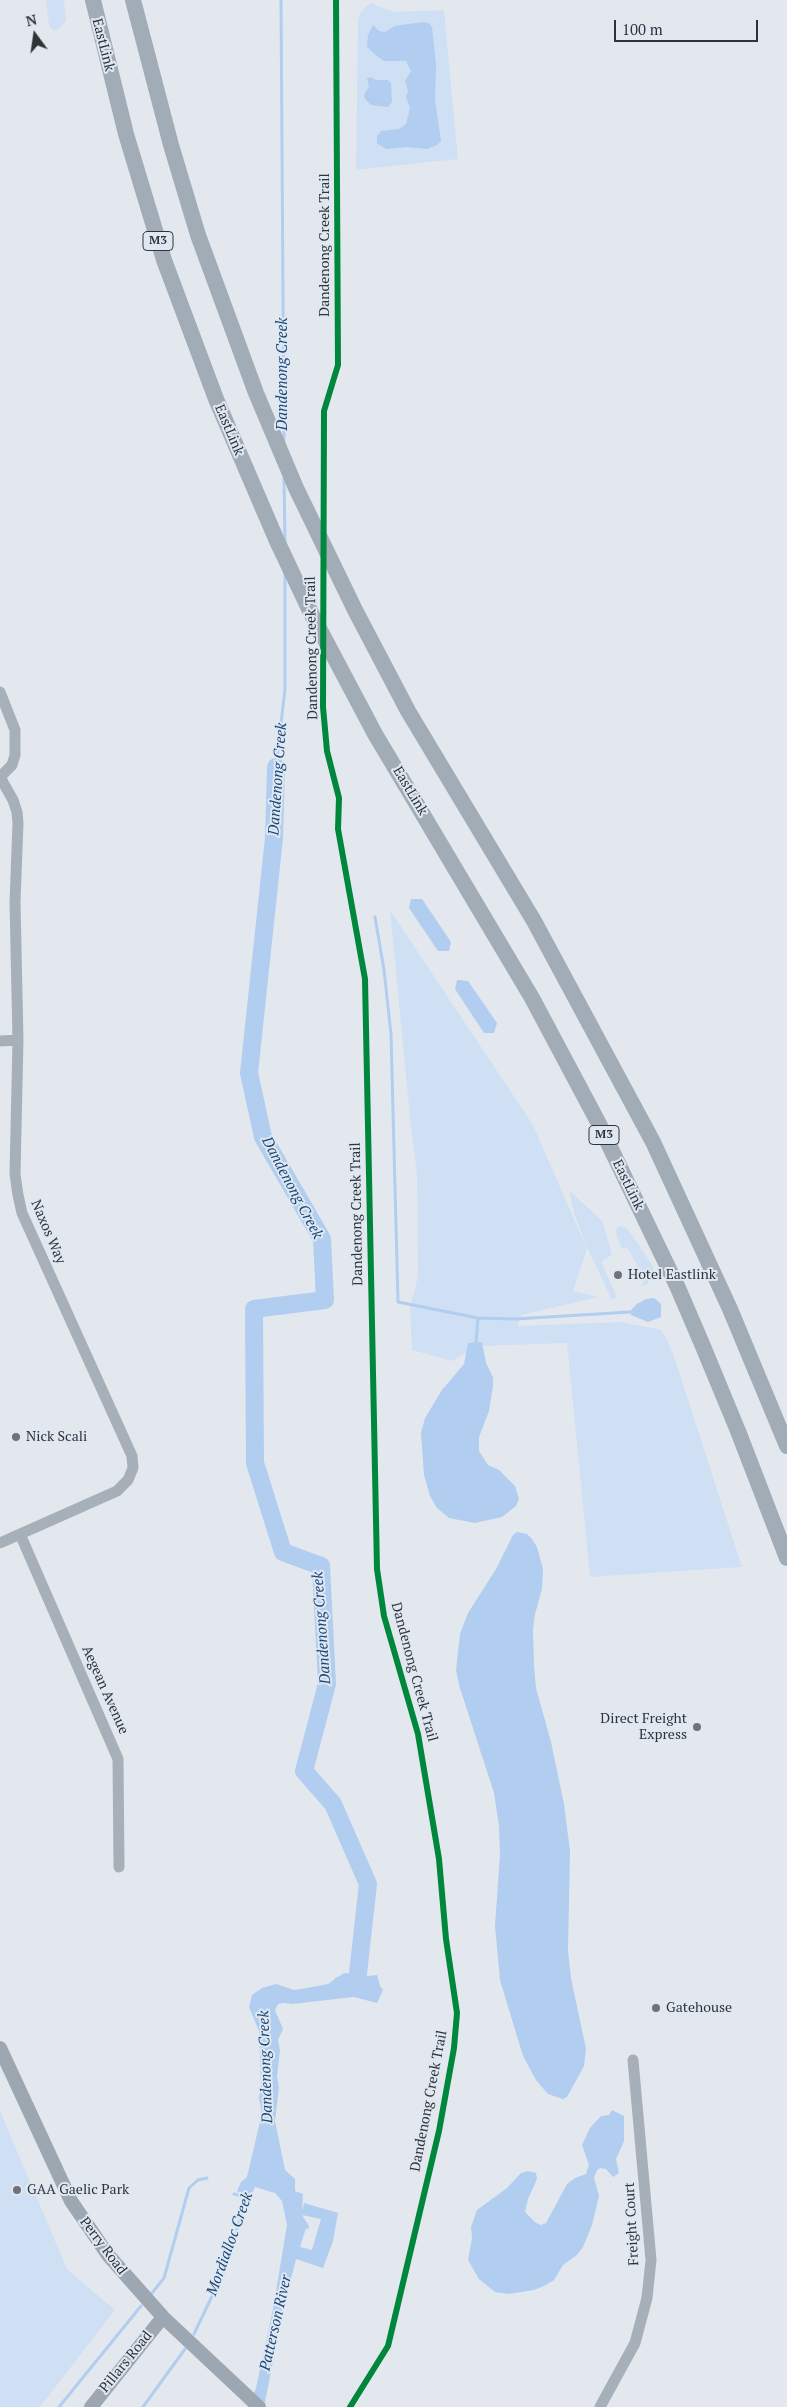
<!DOCTYPE html>
<style>
body{margin:0}
#map{position:relative;width:787px;height:2407px;overflow:hidden;background:#e3e8ee;font-family:"PT Serif",serif}
canvas{display:block}
.north{position:absolute;left:10px;top:10px;width:50px;height:50px;-webkit-text-stroke:4px #dfe8f2;paint-order:stroke;rotate:346deg;font-size:14px;font-weight:700;line-height:20px;text-align:center;color:#303337}
.north::after{content:'';display:block;margin:auto;width:18px;height:22px;background:#303337;clip-path:polygon(50% 0,100% 100%,50% 72%,0 100%)}
.scale{position:absolute;left:614px;top:20px;width:144px;height:22px;box-sizing:border-box;border:2px solid #303337;border-top:0;padding-left:6px;font-size:15px;line-height:18px;white-space:nowrap;color:#303337;-webkit-text-stroke:4px #dfe8f2;paint-order:stroke}
</style>
<div id="map">
<canvas width="787" height="2407"></canvas>
<div class="north">N</div>
<div class="scale">100 m</div>
</div>
<script>
const context = document.querySelector('canvas').getContext('2d');
context.lineJoin = 'round';
function paint(path, color) { context.fillStyle = color; context.fill(path, 'evenodd'); }
const shape = rows => new Path2D(rows.map(r => 'M' + r).join(''));
function trace(path, color, width, dash) { context.strokeStyle = color; context.lineWidth = width; context.lineCap = dash ? 'butt' : 'round'; context.setLineDash(dash || []); context.stroke(path); }
function drawText(font, color, halo, rows, align = 'center') {
  context.font = font + ' "PT Serif",serif'; context.lineWidth = 4; context.setLineDash([]); context.textBaseline = 'middle'; context.strokeStyle = halo; context.fillStyle = color; for (const [text, x, y, turn = 0] of rows) {
    context.save(); context.translate(x, y); context.rotate((+turn || 0) * Math.PI / 180); context.textAlign = isNaN(turn) ? turn : align; if (halo) context.strokeText(text, 0, 0); context.fillText(text, 0, 0); context.restore();
  }
}
paint(shape([
 [46,0,64,0,66,21,58,30,53,31,49,25],
 [371,3,394,12,444,10,458,159,356,170,358,19,362,10],
 [390,910,533,1125,587,1249,573,1291,599,1297,521,1315,518,1326,620,1322,662,1330,673,1353,742,1567,590,1577,567,1343,479,1346,452,1361,412,1350,410,1308,418,1276,417,1174,411,1128],
 [569,1190,603,1222,612,1255,601,1262,617,1297,612,1300,585,1243,574,1213],
 [618,1226,627,1228,653,1266,653,1273,657,1274,658,1279,651,1277,647,1285,641,1286,645,1280,627,1247,622,1249,617,1238,616,1231],
 [0,2111,67,2269,115,2310,40,2407,0,2407]
]), '#d0e0f4');
paint(shape([
 [422,22,429,23,432,27,436,65,435,100,441,141,437,145,427,149,408,147,386,149,377,143,377,136,381,131,399,129,406,124,410,108,406,97,408,91,405,81,411,71,406,61,384,61,377,56,367,47,368,35,373,25,379,31,385,32,395,26],
 [370,77,376,80,388,80,391,83,392,102,388,107,371,105,365,99,364,95,369,86,367,79],
 [411,899,422,899,451,942,449,951,438,951,409,908],
 [457,980,468,981,497,1023,494,1033,484,1033,455,989],
 [654,1298,661,1304,661,1317,648,1322,631,1315,631,1310,637,1304,646,1299],
 [482,1342,486,1363,493,1377,493,1386,489,1411,479,1437,479,1451,488,1465,499,1470,515,1486,519,1499,516,1506,502,1517,475,1523,449,1518,437,1508,430,1496,424,1475,421,1433,425,1418,442,1390,464,1364,468,1343],
 [517,1532,527,1534,532,1539,537,1547,543,1569,542,1589,535,1614,533,1629,534,1666,536,1688,551,1742,564,1804,570,1851,568,1951,571,1978,586,2049,584,2066,567,2097,563,2099,548,2094,536,2080,523,2056,500,1980,495,1926,500,1854,499,1826,494,1793,459,1685,456,1670,460,1634,468,1613,496,1569,513,1535],
 [344,1973,368,1976,377,1975,380,1986,383,1990,377,2003,354,1997,292,2004,283,2003,278,2004,275,2010,283,2029,278,2040,280,2050,277,2077,279,2087,275,2121,285,2170,295,2179,295,2191,303,2194,302,2211,304,2203,338,2213,333,2241,323,2268,296,2259,283,2311,264,2407,248,2407,256,2388,273,2309,287,2225,282,2201,275,2193,255,2187,250,2198,237,2191,241,2182,247,2177,262,2113,259,2098,261,2084,259,2031,249,2007,252,1995,262,1988,276,1984,294,1990,307,1988,328,1984],
 [302,2215,321,2219,312,2250,300,2247,306,2228,308,2230,309,2226],
 [612,2110,624,2116,624,2141,616,2159,619,2173,613,2177,606,2169,600,2168,597,2170,594,2178,599,2196,592,2225,583,2247,577,2255,563,2265,554,2280,546,2285,534,2290,509,2294,495,2292,479,2279,468,2260,472,2238,471,2227,477,2210,507,2188,521,2173,528,2171,536,2173,537,2179,528,2199,525,2212,536,2223,541,2225,546,2223,567,2184,575,2178,586,2174,589,2165,582,2145,590,2128,601,2116,609,2115]
]), '#b1cdef');
trace(shape([
 [281,0,284,442],
 [284,478,285,542],
 [276,767,285,689,285,573],
 [375,917,384,970,391,1034,398,1302,478,1318,515,1319,630,1312],
 [476,1342,478,1318],
 [234,2194,246,2197],
 [152,2293,164,2278,189,2188,198,2180,207,2178],
 [194,2334,224,2271,248,2193],
 [59,2407,141,2306],
 [143,2407,185,2349]
]), '#b1cdef', 3);
trace(shape([
 [276,767,274,838,249,1073,263,1137,322,1239,325,1300,254,1309,255,1463,283,1552,321,1566,327,1684,304,1771,333,1804,368,1884,357,1982,341,1985]
]), '#b1cdef', 18);
trace(shape([
 [0,692,15,730,15,755,12,765,0,777],
 [0,1041,18,1040],
 [20,1534,118,1759,119,1867],
 [0,1543,117,1491,128,1480,133,1468,132,1456,22,1213,18,1195,15,1174,18,1040,15,902,18,823,17,812,13,800,0,777],
 [600,2407,635,2343,647,2298,651,2260,633,2060]
]), '#a7b0b9', 11);
trace(shape([
 [0,2048,71,2201,108,2255,163,2317,259,2407],
 [91,2407,163,2317]
]), '#9da7b2', 14);
trace(shape([
 [93,0,126,134,164,260,216,399,277,541,312,615,375,734,532,998,598,1122,678,1288,702,1344,738,1431,787,1558],
 [133,0,171,145,198,235,256,393,296,488,355,610,408,711,534,921,653,1142,730,1309,787,1446]
]), '#a2acb7', 16);
trace(shape([
 [336,0,338,365,324,411,323,707,327,751,339,798,338,829,365,979,377,1569,384,1616,418,1734,439,1859,446,1939,457,2013,454,2048,439,2131,388,2346,350,2407]
]), '#00873e', 6);
for (const [x, y, r, color] of [
 [618,1275,5,"#6f7277"],
 [16,1437,5,"#6f7277"],
 [697,1727,5,"#6f7277"],
 [656,2008,5,"#6f7277"],
 [17,2190,5,"#6f7277"]
]) { const dot = new Path2D(); dot.arc(x, y, r, 0, 2 * Math.PI); context.fillStyle = color; context.fill(dot); trace(dot, '#dfe8f2', 2); }
for (const [x, y, w] of [
 [158,241,30],
 [604,1135,30]
]) { const box = new Path2D(); box.roundRect(x - w / 2, y - 9.5, w, 19, 4); context.fillStyle = '#dfe8f2'; context.fill(box); trace(box, '#303337', 1); }
drawText('bold 12px', '#303337', null, [
 ["M3",158,241],
 ["M3",604,1135]
]);
drawText('14px', '#303337', '#dfe8f2', [
 ["EastLink",103,45,76],
 ["Dandenong Creek Trail",325,245,-90],
 ["EastLink",229,430,67],
 ["Dandenong Creek Trail",312,648,-91],
 ["EastLink",410,791,59],
 ["EastLink",628,1185,64],
 ["Dandenong Creek Trail",357,1214,-91],
 ["Naxos Way",48,1232,67],
 ["Dandenong Creek Trail",414,1672,75],
 ["Aegean Avenue",105,1690,66],
 ["Dandenong Creek Trail",429,2101,-79],
 ["Freight Court",632,2224,-93],
 ["Perry Road",103,2246,53],
 ["Pillars Road",126,2362,-51]
]);
drawText('14px', '#303337', '#dfe8f2', [
 ["Hotel Eastlink",628,1275],
 ["Nick Scali",26,1437],
 ["Direct Freight",687,1719,"right"],
 ["Express",687,1735,"right"],
 ["Gatehouse",666,2008],
 ["GAA Gaelic Park",27,2190]
], 'left');
drawText('italic 15px', '#1b4777', '#dfe8f2', [
 ["Dandenong Creek",283,374,-90],
 ["Dandenong Creek",278,779,-86],
 ["Dandenong Creek",292,1188,62],
 ["Dandenong Creek",322,1628,-94],
 ["Dandenong Creek",266,2067,-92],
 ["Mordialloc Creek",230,2244,-70],
 ["Patterson River",276,2323,-77]
]);
</script>
